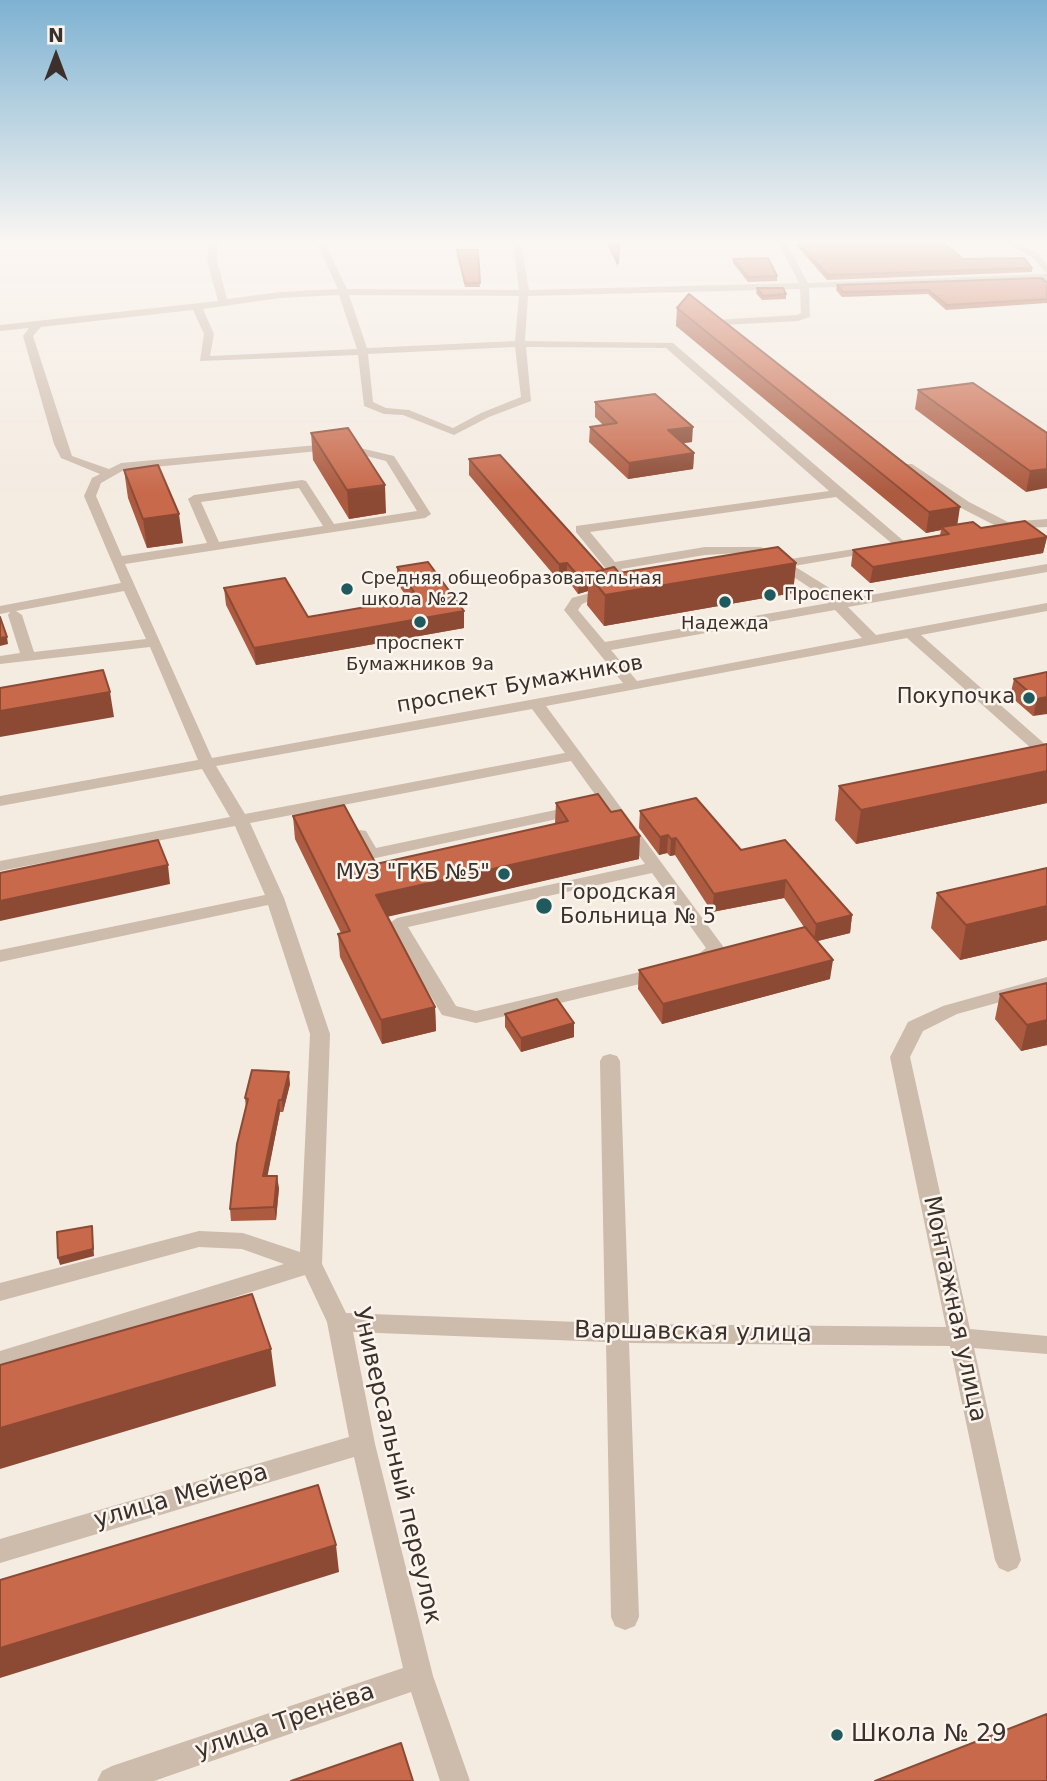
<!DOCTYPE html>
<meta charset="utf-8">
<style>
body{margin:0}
#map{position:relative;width:1047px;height:1781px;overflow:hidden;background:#f4ebe1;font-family:"DejaVu Sans",sans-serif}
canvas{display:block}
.north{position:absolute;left:21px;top:21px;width:70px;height:70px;-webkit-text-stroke:5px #fbf5ee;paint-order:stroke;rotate:0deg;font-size:19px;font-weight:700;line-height:28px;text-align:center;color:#3b302b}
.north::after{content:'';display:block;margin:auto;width:24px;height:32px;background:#3b302b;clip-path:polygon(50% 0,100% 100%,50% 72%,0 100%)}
</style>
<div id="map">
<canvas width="1047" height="1781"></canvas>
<div class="north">N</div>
</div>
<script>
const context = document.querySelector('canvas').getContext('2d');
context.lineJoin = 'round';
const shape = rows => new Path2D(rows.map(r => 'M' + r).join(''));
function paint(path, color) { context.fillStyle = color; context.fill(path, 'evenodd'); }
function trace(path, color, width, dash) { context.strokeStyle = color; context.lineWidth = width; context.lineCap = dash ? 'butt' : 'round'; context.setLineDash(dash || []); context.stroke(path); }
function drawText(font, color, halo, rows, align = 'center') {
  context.font = font + ' "DejaVu Sans",sans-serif'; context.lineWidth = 5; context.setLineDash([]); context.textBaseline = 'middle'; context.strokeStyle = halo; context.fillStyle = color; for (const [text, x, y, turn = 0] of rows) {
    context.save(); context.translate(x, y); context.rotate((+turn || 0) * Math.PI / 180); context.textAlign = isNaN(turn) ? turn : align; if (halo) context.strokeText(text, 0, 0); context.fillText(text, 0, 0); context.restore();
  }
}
paint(shape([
 [209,244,222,244,217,247,217,260,227,299,280,292,338,289,317,244,325,244,347,289,519,290,513,244,521,244,529,290,799,283,779,244,787,244,808,283,1047,274,1047,280,809,288,810,317,798,321,723,325,732,335,727,338,712,326,715,320,797,315,801,313,800,289,528,296,525,341,673,343,906,543,905,546,895,546,836,497,590,532,615,562,705,547,761,547,784,560,880,545,881,548,875,552,794,566,831,589,842,600,1047,564,1047,572,848,607,876,635,1047,603,1047,611,921,635,1047,746,1047,759,1041,757,907,638,546,706,725,949,711,966,698,970,691,968,689,964,691,960,706,948,652,873,408,927,456,1006,476,1011,661,967,670,973,661,979,476,1023,442,1015,388,924,397,918,645,864,571,761,250,823,284,898,330,1034,322,1264,346,1313,605,1323,600,1061,603,1056,610,1054,617,1056,620,1061,629,1324,946,1327,890,1057,908,1022,943,1006,1047,977,1047,989,957,1014,923,1031,910,1057,970,1329,1047,1336,1047,1354,974,1348,1021,1560,1017,1568,1008,1572,999,1568,995,1560,950,1346,629,1343,639,1617,635,1626,625,1630,615,1626,611,1617,606,1342,353,1332,375,1444,433,1676,470,1781,440,1781,411,1692,154,1781,97,1781,102,1771,112,1766,403,1668,354,1457,0,1563,0,1539,349,1437,327,1322,305,1275,0,1371,0,1351,284,1264,242,1249,199,1247,0,1301,0,1283,199,1231,243,1233,300,1252,310,1034,268,905,0,962,0,950,265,895,235,826,0,871,0,861,230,817,202,769,0,806,0,796,198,760,150,647,0,664,0,656,20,653,8,615,10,612,0,614,0,606,121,583,84,496,92,478,100,474,61,458,54,444,23,336,29,328,0,331,0,325,218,301,207,260,209,244],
 [339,295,357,349,210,356,214,334,203,309,280,298,339,295],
 [349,295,519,296,515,341,367,348,349,295],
 [193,310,204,334,200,361,358,355,364,406,384,414,403,415,454,435,489,417,531,401,526,347,666,348,829,491,576,526,576,532,619,585,572,598,564,610,623,683,212,758,125,564,425,518,431,514,394,456,339,443,121,463,109,469,72,456,33,336,41,327,193,310],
 [515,347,521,397,481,413,453,428,409,410,386,408,373,402,368,354,515,347],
 [339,449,386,461,417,511,334,524,306,481,302,480,194,495,188,499,207,543,122,556,96,496,101,483,124,470,339,449],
 [299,488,323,526,219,542,201,502,299,488],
 [738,553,758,555,770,562,764,566,766,569,780,568,821,595,829,603,605,642,578,610,582,604,594,599,633,590,635,587,621,569,705,555,738,553],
 [124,591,146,639,34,652,22,615,16,611,124,591],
 [835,610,862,638,637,681,611,650,835,610],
 [532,709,565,753,245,814,216,766,532,709],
 [1007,244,1018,244,1038,253,1047,265,1047,274,1032,257,1007,244],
 [904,464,912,464,969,502,1008,522,1047,519,1047,527,1002,529,961,508,904,470,904,464],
 [579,805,587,810,585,813,371,859,365,858,352,835,360,830,366,831,376,848,579,805]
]), '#cdbbac');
paint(shape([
 [607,244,619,244,618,267],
 [795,244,945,244,963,259,1032,268,1032,272,827,280],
 [457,250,478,250,480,287,465,287,457,255],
 [733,259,777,276,777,281,748,282,733,263],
 [1047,283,1047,303,946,310,928,294,842,297,836,290,837,285],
 [757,288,786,294,786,299,762,300,756,293],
 [677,308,957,525,1047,537,1043,553,870,583,851,566,853,550,940,535,941,530,926,533,676,326],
 [918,390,1047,433,1026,492,915,409],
 [595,402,692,442,683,443,694,453,693,469,628,479,589,442,590,427,603,425,595,417],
 [311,433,386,513,349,519,313,460],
 [469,459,604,570,619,573,796,563,793,593,604,626,587,605,588,591,578,594,567,579,559,581,469,475],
 [124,470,183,543,147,548,128,498],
 [397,567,464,628,256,665,226,605,224,588,308,617,409,600,397,583],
 [1047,672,1033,716,1010,696,1014,679],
 [1047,744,1047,803,856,844,835,820,839,786],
 [556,803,639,859,387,916,435,1007,436,1031,382,1044,340,957,338,934,341,933,295,839,293,816,376,864,555,824],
 [640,811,741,850,852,915,850,933,817,941,830,979,662,1024,638,989,639,970,804,927,784,898,712,912,675,855,670,856,667,853,659,855,639,828],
 [1047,868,1047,940,960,960,931,928,937,893],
 [1047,983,1047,1045,1021,1051,995,1019,1000,994],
 [505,1014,574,1023,574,1037,521,1052,505,1027],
 [290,1084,283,1112,280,1112,267,1176,279,1188,276,1220,231,1221,230,1209,246,1108,245,1098]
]), '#ac5a40');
paint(shape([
 [693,427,692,442,667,445,668,430],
 [694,453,693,469,628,479,629,463],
 [1047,469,1047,488,1026,492,1030,471],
 [385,485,386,513,349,519,347,490],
 [960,507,957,527,941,527,941,530,926,533,929,512],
 [179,514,183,543,147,548,143,519],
 [1047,537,1043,553,870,583,873,567],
 [567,563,567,579,559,581,559,564],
 [796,563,793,593,604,626,605,595],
 [604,570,588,574,588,591,578,594,579,577],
 [464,611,464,628,256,665,254,648],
 [7,637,8,644,0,646,0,638],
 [110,692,114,717,0,737,0,711],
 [1047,697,1047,714,1033,716,1037,699],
 [1047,771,1047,803,856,844,861,810],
 [668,835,667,853,659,855,660,837],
 [640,836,639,859,378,919,376,895],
 [676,838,675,855,670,856,671,839],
 [168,865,170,884,0,921,0,901],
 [786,880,784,898,712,912,714,894],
 [1047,906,1047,940,960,960,966,925],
 [852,915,850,933,814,942,816,924],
 [833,960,830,979,662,1024,663,1004],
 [435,1007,436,1031,382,1044,381,1020],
 [1047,1020,1047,1045,1021,1051,1027,1025],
 [574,1023,574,1037,521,1052,521,1038],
 [289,1072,290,1084,283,1112,282,1100],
 [279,1100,280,1112,265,1189,263,1176],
 [277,1176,279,1188,276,1220,274,1207],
 [92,1226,94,1256,60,1265,58,1258],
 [271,1349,276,1386,0,1469,0,1428],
 [336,1545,339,1572,0,1678,0,1648]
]), '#8c4a34');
const building = shape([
 [609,244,619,244,618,263,609,244],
 [799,244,945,244,963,259,1024,258,1032,268,828,275,799,244],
 [457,250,478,250,480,283,465,283,457,250],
 [768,258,777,276,748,277,733,259,768,258],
 [1042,278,1047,283,1047,299,947,305,928,290,843,292,837,285,1042,278],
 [757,288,783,288,786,294,763,296,757,288],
 [689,294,960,507,929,512,677,308,689,294],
 [973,383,1047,433,1047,469,1030,471,918,390,973,383],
 [655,394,693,427,668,430,694,453,629,463,590,427,617,423,595,402,655,394],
 [348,428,385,485,347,490,311,433,348,428],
 [500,455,604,570,579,577,567,563,559,564,469,459,500,455],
 [158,465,179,514,143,519,124,470,158,465],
 [1025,521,1047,537,873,567,853,550,949,534,941,527,973,522,981,528,1025,521],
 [778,547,796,563,605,595,588,574,614,567,619,573,778,547],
 [428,562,464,611,254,648,224,588,285,578,308,617,418,598,397,567,428,562],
 [0,617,7,637,0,638,0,617],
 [103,670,110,692,0,711,0,688,103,670],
 [1047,672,1047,697,1037,699,1014,679,1047,672],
 [1047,744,1047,771,861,810,839,786,1047,744],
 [598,794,611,812,621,810,640,836,376,895,435,1007,381,1020,338,934,350,931,293,816,344,805,376,864,568,821,556,803,598,794],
 [696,798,741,850,785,840,852,915,816,924,786,880,714,894,676,838,671,839,668,835,660,837,640,811,696,798],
 [158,840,168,865,0,901,0,873,158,840],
 [1047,868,1047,906,966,925,937,893,1047,868],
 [805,927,833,960,663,1004,639,970,805,927],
 [1047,983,1047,1020,1027,1025,1000,994,1047,983],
 [557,999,574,1023,521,1038,505,1014,557,999],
 [252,1070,289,1072,282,1100,279,1100,263,1176,277,1176,274,1207,230,1209,237,1144,248,1099,245,1098,252,1070],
 [92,1226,93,1249,58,1258,57,1232,92,1226],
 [252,1294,271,1349,0,1428,0,1365,252,1294],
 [318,1485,336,1545,0,1648,0,1580,318,1485],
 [1047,1714,1047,1781,875,1781,1047,1714],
 [401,1743,413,1781,291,1781,401,1743]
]);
paint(building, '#c8694b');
trace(building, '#8c4a34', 2);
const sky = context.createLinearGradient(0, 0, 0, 493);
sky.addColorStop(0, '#7eb2d2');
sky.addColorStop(0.49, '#faf6f2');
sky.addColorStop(1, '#faf6f200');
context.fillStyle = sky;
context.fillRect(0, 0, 1047, 493);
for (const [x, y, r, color] of [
 [347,589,7,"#1f5a5e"],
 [770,595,7,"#1f5a5e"],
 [725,602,7,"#1f5a5e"],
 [420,622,7,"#1f5a5e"],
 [1029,698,7,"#1f5a5e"],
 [504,874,7,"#1f5a5e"],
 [544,906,9,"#1f5a5e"],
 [837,1735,7,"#1f5a5e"]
]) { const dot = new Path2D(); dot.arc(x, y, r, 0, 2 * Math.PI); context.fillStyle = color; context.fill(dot); trace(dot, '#fbf5ee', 2.5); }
drawText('18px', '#3b302b', '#fbf5ee', [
 ["Средняя общеобразовательная",361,579],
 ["школа №22",361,600],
 ["Проспект",784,595],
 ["Надежда",725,624,"center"],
 ["проспект",420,644,"center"],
 ["Бумажников 9а",420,665,"center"]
], 'left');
drawText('21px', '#3b302b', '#fbf5ee', [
 ["проспект Бумажников",520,685,-10]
]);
drawText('21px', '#3b302b', '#fbf5ee', [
 ["Покупочка",1015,698],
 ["МУЗ \"ГКБ №5\"",490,874],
 ["Городская",560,894,"left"],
 ["Больница № 5",560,918,"left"]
], 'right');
drawText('24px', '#3b302b', '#fbf5ee', [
 ["Монтажная улица",954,1309,78],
 ["Варшавская улица",693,1333,1],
 ["Универсальный переулок",396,1466,77],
 ["улица Мейера",181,1497,-16],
 ["улица Тренёва",285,1722,-19]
]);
drawText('24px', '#3b302b', '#fbf5ee', [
 ["Школа № 29",851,1735]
], 'left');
</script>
